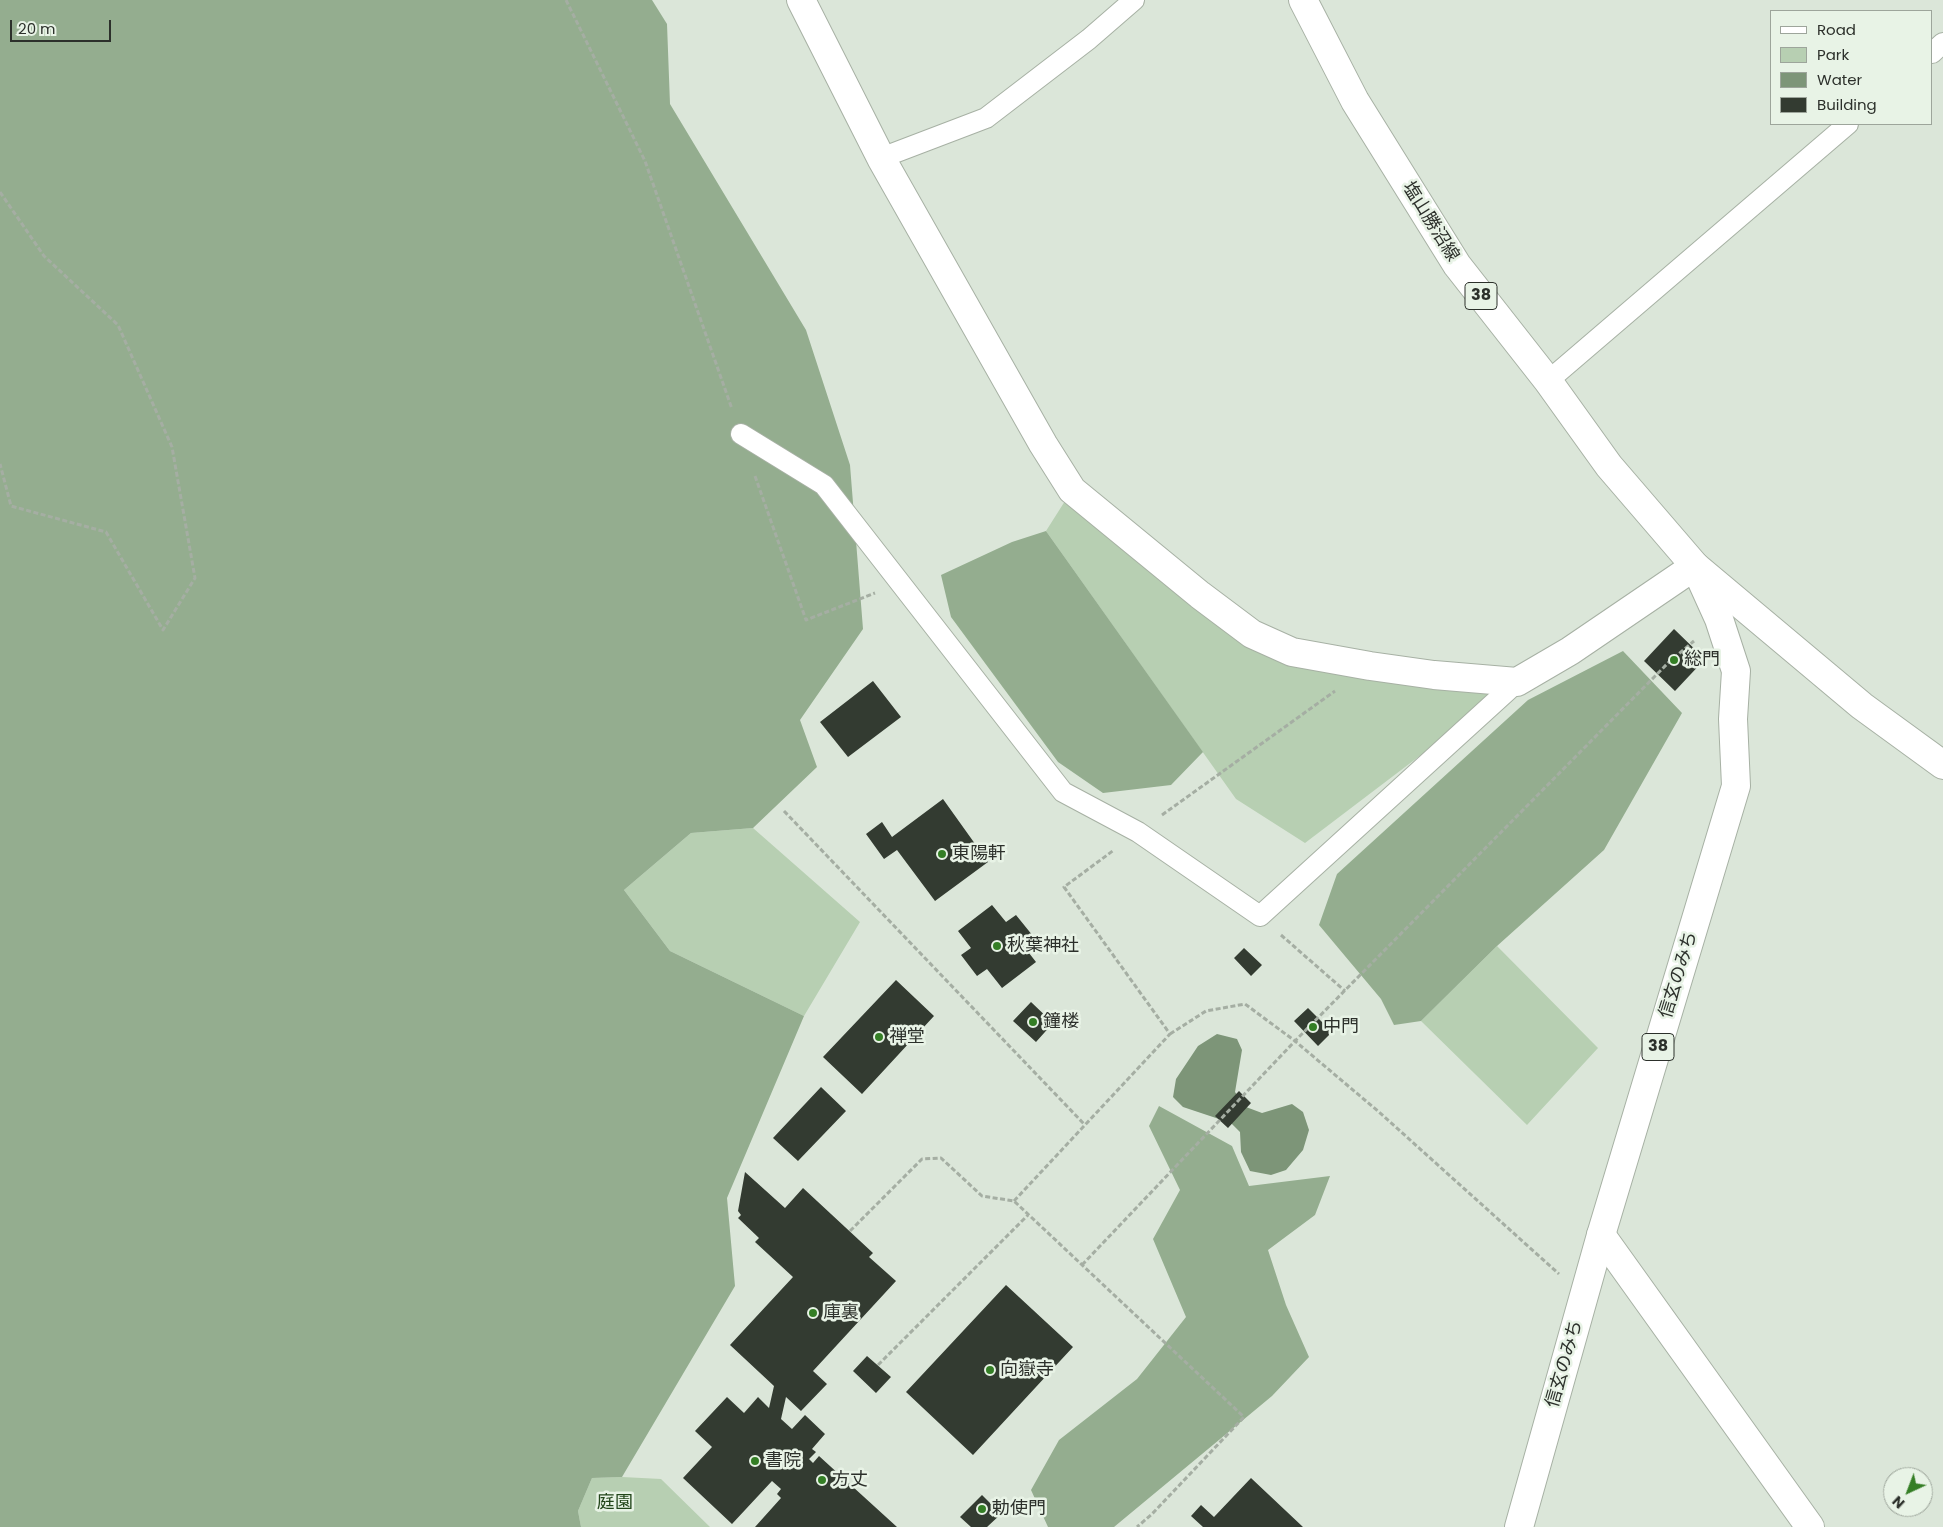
<!DOCTYPE html>
<meta charset="utf-8">
<style>
body{margin:0}
#map{position:relative;width:1943px;height:1527px;overflow:hidden;background:#dbe6d9;font-family:Poppins,sans-serif}
canvas{display:block}
.legend{position:absolute;left:1770px;top:10px;width:162px;height:115px;box-sizing:border-box;background:#e8f3e6;border:1px solid #9da59b;margin:0;padding:6px 9px;list-style:none;font-size:15px;color:#2c302b}
.legend li{display:flex;align-items:center;gap:10px;height:25px}
.legend b{width:25px;border:1px solid #9da59b}
.north{position:absolute;left:1883px;top:1467px;width:50px;height:50px;box-sizing:border-box;background:#e8f3e6;border:1px solid #9da59b;border-radius:50%;rotate:223deg;font-size:14px;font-weight:700;line-height:20px;text-align:center;color:#2c302b}
.north::after{content:'';display:block;margin:auto;width:18px;height:22px;background:#347e25;clip-path:polygon(50% 0,100% 100%,50% 72%,0 100%)}
.scale{position:absolute;left:10px;top:20px;width:101px;height:22px;box-sizing:border-box;border:2px solid #2c302b;border-top:0;padding-left:6px;font-size:15px;line-height:18px;white-space:nowrap;color:#2c302b;-webkit-text-stroke:4px #e8f3e6;paint-order:stroke}
</style>
<div id="map">
<canvas width="1943" height="1527"></canvas>
<ul class="legend">
<li><b style="height:6px;background:#fff"></b>Road</li>
<li><b style="height:14px;background:#b7cfb2"></b>Park</li>
<li><b style="height:14px;background:#7d9578"></b>Water</li>
<li><b style="height:14px;background:#333b31"></b>Building</li>
</ul>
<div class="north">N</div>
<div class="scale">20 m</div>
</div>
<script>
const context = document.querySelector('canvas').getContext('2d');
context.lineJoin = 'round';
function paint(path, color) { context.fillStyle = color; context.fill(path, 'evenodd'); }
const shape = rows => new Path2D(rows.map(r => 'M' + r).join(''));
function trace(path, color, width, dash) { context.strokeStyle = color; context.lineWidth = width; context.lineCap = dash ? 'butt' : 'round'; context.setLineDash(dash || []); context.stroke(path); }
function drawText(font, color, halo, rows, align = 'center') {
  context.font = font + ' Poppins,"Noto Sans JP",sans-serif'; context.lineWidth = 5; context.setLineDash([]); context.textBaseline = 'middle'; context.strokeStyle = halo; context.fillStyle = color; for (const [text, x, y, turn = 0] of rows) {
    context.save(); context.translate(x, y); context.rotate((+turn || 0) * Math.PI / 180); context.textAlign = isNaN(turn) ? turn : align; if (halo) context.strokeText(text, 0, 0); context.fillText(text, 0, 0); context.restore();
  }
}
paint(shape([
 [1072,490,1252,634,1517,682,1305,843,1236,799,1046,531],
 [753,828,860,922,804,1016,670,951,624,890,691,833],
 [1497,946,1598,1048,1527,1125,1421,1021],
 [622,1477,661,1479,710,1527,581,1527,578,1511,592,1478]
]), '#b7cfb2');
paint(shape([
 [0,0,652,0,667,24,670,104,806,330,850,465,863,629,800,720,817,767,753,828,691,833,624,890,670,951,804,1016,727,1198,735,1286,622,1477,592,1478,578,1511,581,1527,0,1527],
 [1046,531,1203,752,1171,785,1103,793,1058,762,951,617,941,575,1012,542],
 [1623,651,1682,713,1604,850,1497,946,1421,1021,1394,1025,1381,999,1319,925,1337,874,1528,700],
 [1159,1106,1232,1146,1249,1186,1330,1176,1315,1215,1268,1250,1286,1305,1309,1357,1272,1396,1114,1527,1048,1527,1031,1490,1059,1440,1137,1379,1186,1317,1153,1239,1180,1190,1149,1126]
]), '#94ad8f');
paint(shape([
 [1217,1034,1237,1039,1242,1050,1235,1092,1246,1107,1262,1113,1292,1104,1303,1112,1309,1130,1303,1150,1286,1170,1271,1175,1250,1171,1241,1152,1240,1132,1231,1123,1183,1107,1173,1097,1176,1079,1198,1046]
]), '#7d9578');
paint(shape([
 [1674,629,1705,659,1675,691,1644,661],
 [873,681,901,717,848,757,820,722],
 [943,799,988,862,935,901,897,850,884,859,866,834,882,822,892,837],
 [992,905,1006,922,1016,915,1033,936,1022,944,1036,962,1002,988,987,969,977,976,961,955,971,948,958,931],
 [1244,948,1262,965,1251,976,1234,958],
 [896,980,934,1016,862,1094,823,1057],
 [1031,1002,1053,1023,1036,1042,1013,1021],
 [1308,1008,1332,1032,1318,1046,1294,1021],
 [821,1087,846,1111,798,1161,773,1138],
 [1239,1091,1251,1103,1228,1128,1215,1116],
 [745,1172,785,1208,803,1188,873,1253,869,1257,896,1281,813,1371,827,1384,801,1411,786,1397,781,1419,792,1429,805,1415,825,1434,812,1449,816,1452,809,1459,813,1463,819,1456,897,1527,755,1527,781,1498,777,1494,781,1489,772,1481,732,1524,683,1478,712,1447,695,1431,727,1397,744,1413,758,1397,769,1408,774,1386,730,1345,793,1277,755,1242,759,1238,738,1218,741,1215,738,1211],
 [1006,1285,1073,1347,973,1455,906,1392],
 [867,1356,891,1377,876,1393,853,1371],
 [1251,1478,1303,1527,1203,1527,1191,1516,1201,1505,1214,1517],
 [982,1495,1001,1514,987,1527,971,1527,960,1517]
]), '#333b31');
const lane = shape([
 [1932,53,1943,43],
 [881,158,986,118,1089,39,1134,0],
 [1548,381,1848,124],
 [741,434,824,485,1063,792,1138,832,1260,916,1517,682]
]);
const street = shape([
 [1601,1235,1810,1527]
]);
const secondary = shape([
 [801,0,881,158,1043,444,1072,490,1200,595,1252,634,1292,652,1370,666,1434,675,1517,682,1570,651,1695,566,1862,706,1943,765]
]);
const primary = shape([
 [1303,0,1355,101,1457,265,1548,381,1609,466,1695,566,1719,619,1736,671,1733,719,1736,786,1601,1235,1519,1527]
]);
trace(lane, '#a7b1a4', 22);
trace(street, '#a7b1a4', 30);
trace(secondary, '#a7b1a4', 30);
trace(primary, '#a7b1a4', 30);
trace(shape([
 [566,0,645,161,732,409],
 [0,192,44,256,118,325,172,447,195,578,163,630,106,532,11,506,0,464],
 [755,476,806,620,875,593],
 [784,811,1085,1125],
 [1162,815,1335,691],
 [1281,935,1345,991],
 [1170,1034,1206,1011,1245,1004,1295,1041,1379,1112,1559,1274],
 [1014,1201,1170,1034,1064,887,1114,850],
 [850,1231,922,1159,941,1158,982,1196,1014,1201,1244,1417,1152,1514,1137,1527],
 [1082,1265,1295,1041,1668,663,1694,641],
 [878,1365,1028,1215]
]), '#a5aea3', 3, [5, 2.5]);
trace(lane, '#fff', 20);
trace(street, '#fff', 28);
trace(secondary, '#fff', 28);
trace(primary, '#fff', 28);
for (const [x, y, r, color] of [
 [1674,660,5,"#347e25"],
 [942,854,5,"#347e25"],
 [997,946,5,"#347e25"],
 [1033,1022,5,"#347e25"],
 [1313,1027,5,"#347e25"],
 [879,1037,5,"#347e25"],
 [813,1313,5,"#347e25"],
 [990,1370,5,"#347e25"],
 [755,1461,5,"#347e25"],
 [822,1480,5,"#347e25"],
 [982,1509,5,"#347e25"]
]) { const dot = new Path2D(); dot.arc(x, y, r, 0, 2 * Math.PI); context.fillStyle = color; context.fill(dot); trace(dot, '#e8f3e6', 2); }
for (const [x, y, w] of [
 [1481,296,32],
 [1658,1047,32]
]) { const box = new Path2D(); box.roundRect(x - w / 2, y - 13.5, w, 27, 4); context.fillStyle = '#e8f3e6'; context.fill(box); trace(box, '#2c302b', 1); }
drawText('bold 16px', '#2c302b', null, [
 ["38",1481,296],
 ["38",1658,1047]
]);
drawText('18px', '#2c302b', '#e8f3e6', [
 ["塩山勝沼線",1430,222,58],
 ["信玄のみち",1679,975,-73],
 ["信玄のみち",1565,1364,-74]
]);
drawText('18px', '#2c302b', '#e8f3e6', [
 ["総門",1684,660],
 ["東陽軒",952,854],
 ["秋葉神社",1007,946],
 ["鐘楼",1043,1022],
 ["中門",1323,1027],
 ["禅堂",889,1037],
 ["庫裏",823,1313],
 ["向嶽寺",1000,1370],
 ["書院",765,1461],
 ["方丈",832,1480],
 ["勅使門",992,1509]
], 'left');
drawText('18px', '#22461a', '#e8f3e6', [
 ["庭園",615,1503]
]);
</script>
